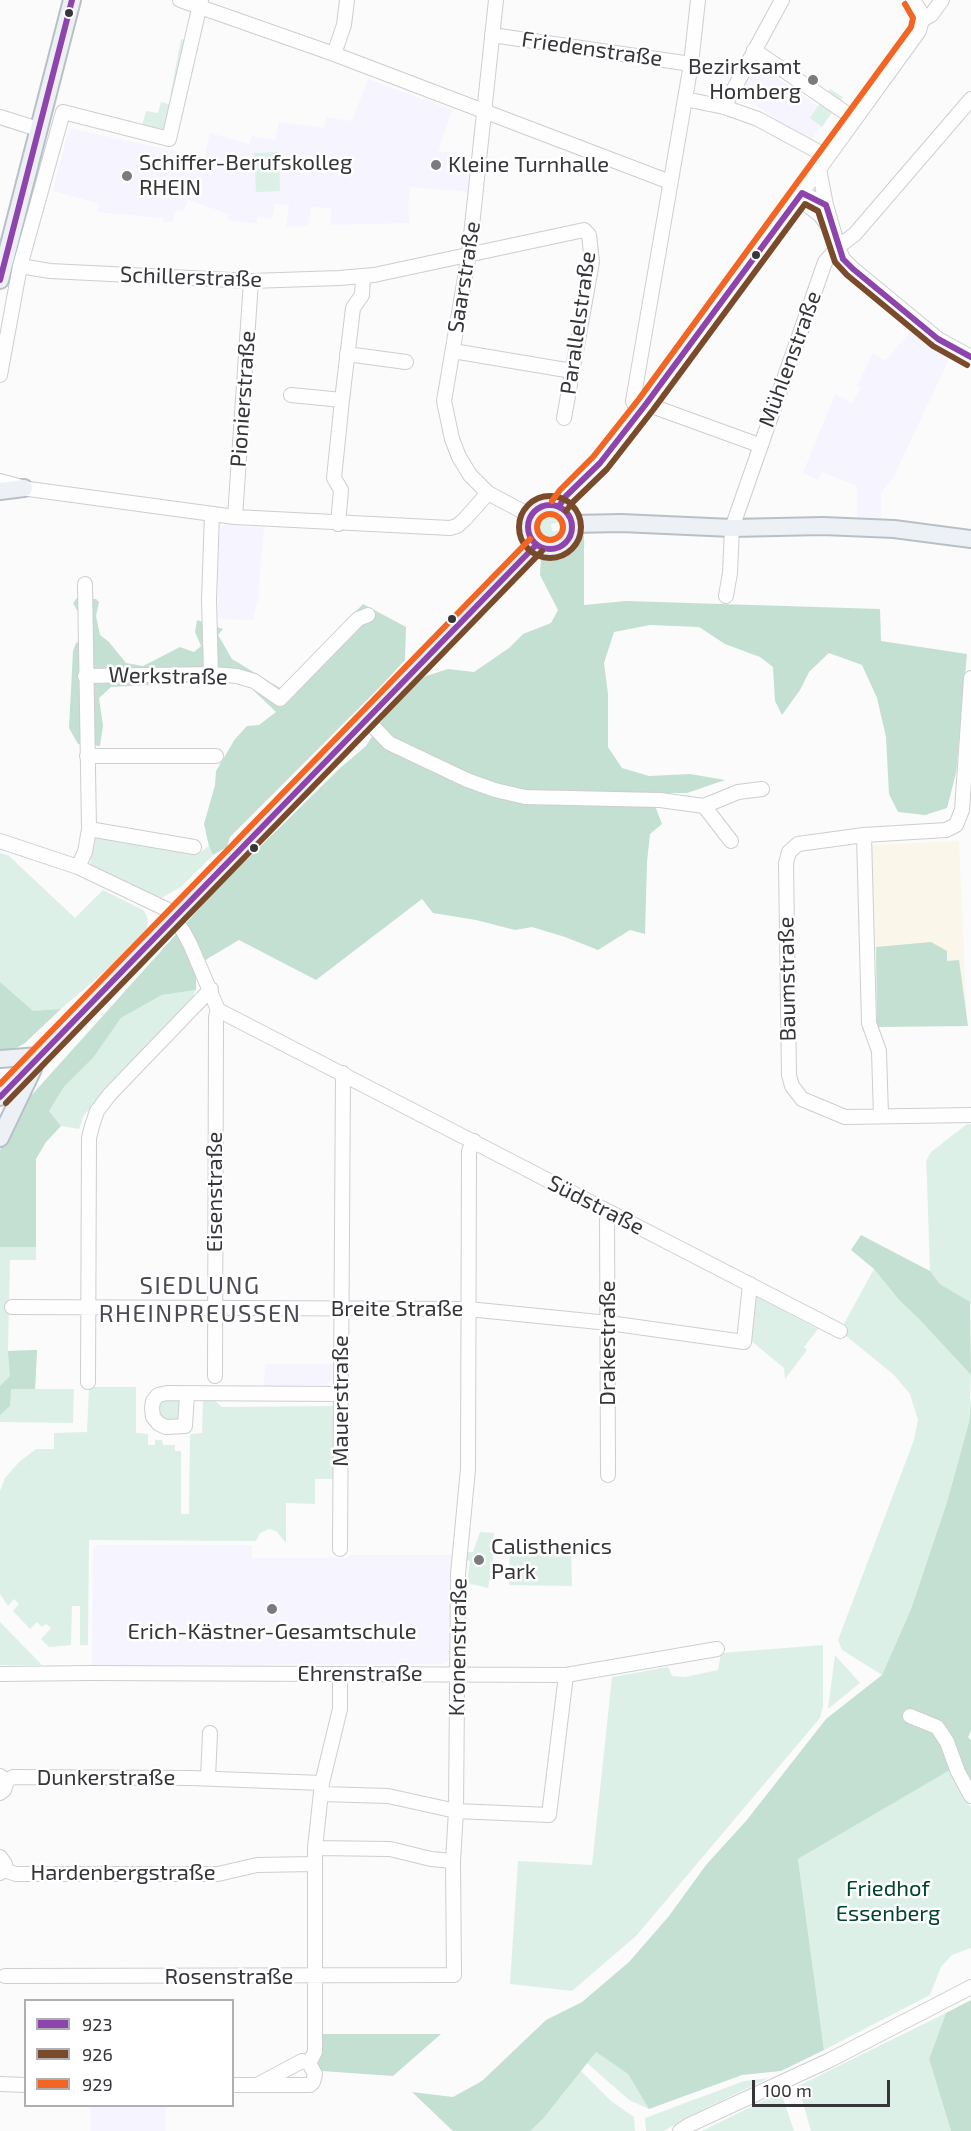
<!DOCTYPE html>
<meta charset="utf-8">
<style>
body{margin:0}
#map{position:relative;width:971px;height:2131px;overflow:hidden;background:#fbfbfc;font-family:"Exo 2",sans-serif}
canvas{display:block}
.legend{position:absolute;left:24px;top:1999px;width:210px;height:108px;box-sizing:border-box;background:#fff;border:2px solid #afaeb0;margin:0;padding:8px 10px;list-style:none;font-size:18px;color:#36353a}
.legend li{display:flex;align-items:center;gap:12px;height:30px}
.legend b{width:30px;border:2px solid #afaeb0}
.scale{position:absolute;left:752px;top:2080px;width:138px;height:27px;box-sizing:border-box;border:3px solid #36353a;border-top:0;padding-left:8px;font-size:18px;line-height:21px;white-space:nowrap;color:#36353a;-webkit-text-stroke:4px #fff;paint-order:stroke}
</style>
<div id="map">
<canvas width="971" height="2131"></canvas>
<ul class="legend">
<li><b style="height:8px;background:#8e44ad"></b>923</li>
<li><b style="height:8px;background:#7a4b2a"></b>926</li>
<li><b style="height:8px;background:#f26522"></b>929</li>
</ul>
<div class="scale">100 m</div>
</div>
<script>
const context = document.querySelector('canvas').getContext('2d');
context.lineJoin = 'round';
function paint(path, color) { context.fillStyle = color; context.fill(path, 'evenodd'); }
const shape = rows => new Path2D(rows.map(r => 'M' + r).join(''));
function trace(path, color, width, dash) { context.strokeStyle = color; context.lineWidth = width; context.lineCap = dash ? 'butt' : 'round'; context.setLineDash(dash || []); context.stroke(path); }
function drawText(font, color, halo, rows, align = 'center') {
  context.font = font + ' "Exo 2",sans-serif'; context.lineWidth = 5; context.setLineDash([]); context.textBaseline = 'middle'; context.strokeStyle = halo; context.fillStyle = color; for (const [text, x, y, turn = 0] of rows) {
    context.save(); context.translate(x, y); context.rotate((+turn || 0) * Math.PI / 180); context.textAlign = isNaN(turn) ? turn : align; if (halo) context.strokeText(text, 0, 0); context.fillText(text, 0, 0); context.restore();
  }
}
paint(shape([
 [749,59,830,114,809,142,730,88],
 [368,79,452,110,438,151,462,154,462,158,470,159,467,192,410,187,408,210,410,223,330,225,332,209,311,207,308,226,286,227,289,205,275,204,272,219,258,216,256,224,228,220,229,214,188,200,183,211,176,210,172,222,163,222,163,217,159,218,97,212,100,204,53,191,69,128,174,151,203,161,210,133,249,144,252,136,275,140,279,122,324,128,326,117,352,121],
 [911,331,923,341,950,357,893,478,881,493,881,519,857,519,857,486,822,472,818,480,803,473,835,394,852,403,861,388,857,386,873,353,885,361],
 [226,524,264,528,258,598,253,620,218,619,218,546,220,528],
 [265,1364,334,1364,332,1380,326,1385,264,1386],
 [97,1545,252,1545,252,1558,348,1558,349,1555,453,1555,450,1660,442,1664,92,1665,93,1550],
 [90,2106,166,2106,166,2131,90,2131]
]), '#f6f4fe');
paint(shape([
 [959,841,967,1023,879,1026,871,845]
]), '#faf6ea');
paint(shape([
 [181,39,186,40,174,98,170,97],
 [830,89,843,97,822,127,810,118],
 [161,102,172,105,166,128,161,132,141,129,146,111,158,113],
 [279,152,280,191,256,192,254,153],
 [547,516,555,517,559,522,551,524,552,531,560,531,560,534,554,539,546,538,540,533,539,525],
 [95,835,197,854,209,846,213,855,182,886,160,899,90,865],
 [0,853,8,855,75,918,103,890,143,910,146,914,148,920,147,928,111,966,61,1009,33,1012,0,982],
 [196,990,191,1000,84,1115,79,1129,61,1126,49,1111,64,1087,93,1058,121,1018,162,995],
 [967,1124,971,1124,971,1304,940,1284,930,1271,927,1182,926,1161,931,1152],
 [0,1247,36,1247,36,1260,10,1260,8,1351,37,1350,35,1389,74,1389,73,1423,0,1422],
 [874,1269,899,1300,919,1319,971,1375,969,1422,947,1502,911,1609,882,1675,842,1650,838,1640,914,1440,918,1420,910,1394,894,1375,840,1331],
 [752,1294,818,1329,804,1347,807,1350,785,1379,784,1368,750,1340],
 [89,1387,136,1387,136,1433,148,1434,148,1445,155,1445,155,1440,162,1440,163,1445,175,1445,175,1451,181,1451,181,1514,189,1514,190,1434,202,1433,203,1399,213,1399,222,1407,334,1406,333,1479,315,1479,315,1504,286,1503,286,1543,276,1531,269,1529,260,1533,256,1541,89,1540,88,1645,80,1645,80,1606,72,1606,71,1645,49,1647,41,1639,51,1628,46,1624,42,1627,37,1622,30,1629,13,1611,19,1604,14,1599,8,1606,0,1594,0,1491,5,1478,19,1462,36,1449,54,1449,54,1433,87,1432],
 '158 1410a12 12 0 1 1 24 0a12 12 0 1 1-24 0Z',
 [480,1532,494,1533,493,1561,488,1588,467,1583,470,1561,462,1559,462,1552,473,1552],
 [510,1544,571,1545,572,1586,509,1585],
 [0,1622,42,1665,0,1665],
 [823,1645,823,1706,820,1718,636,1936,572,1991,510,1984,518,1861,592,1865,612,1677,668,1667,672,1676,685,1677,718,1670,721,1653],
 [835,1655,860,1683,828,1709],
 [949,1770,971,1808,971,1948,952,1955,941,1967,930,1995,824,2050,798,1859],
 [946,2013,929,2059,951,2131,811,2131,798,2086],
 [596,2052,628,2074,649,2109,629,2100,587,2063],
 [581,2071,611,2101,634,2117,635,2131,530,2131,543,2119],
 [769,2078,685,2118,664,2131,646,2131,645,2118,744,2081],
 [781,2092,794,2131,702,2131]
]), '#ddf0e7');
paint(shape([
 [584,535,584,605,626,601,880,609,881,641,967,654,956,773,947,808,925,815,898,812,889,794,886,737,877,698,862,665,829,653,809,672,800,690,782,715,775,701,773,667,760,657,725,644,699,627,650,625,614,632,604,663,608,694,608,747,622,768,649,776,690,774,725,780,687,793,650,793,662,824,650,834,647,862,645,934,630,930,598,950,565,937,532,927,515,930,476,920,433,913,422,899,316,980,239,940,207,959,196,974,196,990,162,995,121,1018,93,1058,64,1087,49,1111,61,1126,46,1142,36,1159,36,1247,0,1247,0,1150,6,1134,29,1098,214,892,340,768,366,746,385,716,417,679,448,669,474,672,509,648,523,634,551,623,558,610,540,575,541,559,556,555],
 [77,598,96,599,99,602,96,616,100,635,109,642,126,663,143,666,180,647,194,652,201,646,195,632,197,620,223,629,218,635,232,659,280,688,363,604,406,627,405,660,384,683,230,837,227,847,213,855,209,846,204,824,215,785,216,771,235,739,247,726,259,725,276,712,249,686,230,681,111,687,99,698,103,726,100,746,78,744,69,728,73,651,76,643,84,639,79,614,73,603],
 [931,942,947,951,947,961,959,960,968,1026,877,1027,876,947],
 [0,982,33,1011,61,1009,25,1043,13,1050,0,1049],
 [861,1235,930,1271,940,1284,970,1302,971,1375,919,1319,899,1300,874,1269,851,1250],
 [37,1350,35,1389,11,1389,10,1406,0,1415,0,1386,10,1376,8,1351],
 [971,1398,971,1731,968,1737,971,1740,971,1784,960,1764,798,1859,824,2050,781,2071,742,2075,649,2109,628,2074,596,2052,543,2119,530,2131,453,2131,412,2092,453,2097,482,2081,546,2020,582,2002,629,1962,669,1916,706,1865,746,1821,826,1719,882,1675,911,1609,947,1502,969,1422],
 [971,2000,971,2131,951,2131,929,2059,946,2013],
 [323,2034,441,2034,393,2076,322,2071,318,2064,322,2052]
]), '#c3e0d2');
const minor = shape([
 [180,0,334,54,670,182],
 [496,0,469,254,444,401,452,439,459,457,470,475,488,493,531,516],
 [913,0,920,11,922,20],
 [492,35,691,64],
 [754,50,846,113],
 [334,54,344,25,347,0],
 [685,99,724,107,758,119,817,151,827,158],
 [724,107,782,0],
 [0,117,38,129],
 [819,169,826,205],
 [802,193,826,205,838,247,843,259,853,269,938,339,971,357],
 [798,198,820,215,830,228],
 [20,266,50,271,251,281,339,278,374,275,584,230,589,235,592,262,564,418],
 [453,351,572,371],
 [347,354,406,362],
 [0,375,20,266,63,112,169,139,201,0],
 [291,395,342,400],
 [646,404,759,445],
 [638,414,633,401,691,64,698,0],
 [0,481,22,487],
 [14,487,235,517,450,528,457,526,464,520,488,493],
 [559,506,566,496,600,463,646,404,819,169,919,31,922,20,931,15,942,0],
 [235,517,251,281],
 [338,524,341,490,334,478,342,400,353,308,362,295,363,276],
 [726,596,730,573,732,528,825,262,838,247,855,234,971,99],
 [211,674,209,600,212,514],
 [85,676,211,674,237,676,254,681,280,699,358,619,368,615],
 [971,678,962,810,956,825,946,830,864,835,798,844,789,852,786,863,789,1075,792,1086,802,1099,845,1117,971,1115],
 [367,720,389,743,467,780,495,790,525,797,660,800,704,806,731,841],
 [87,756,216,756],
 [704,806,738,792,762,789],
 [89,829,194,847],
 [864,835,869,1023,879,1051,881,1116],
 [0,841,78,867,166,909,183,931,191,946,218,1010,840,1331],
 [78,867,85,852,89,829,85,584],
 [607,1211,608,1475],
 [12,1307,468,1309,609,1323,744,1342,750,1284],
 [215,1376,216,1017,218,1010],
 [88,1382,89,1138,92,1126,97,1111,110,1094,211,989],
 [187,1394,185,1426,166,1427,159,1424,153,1417,152,1408,153,1401,158,1395,167,1393,341,1394],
 [340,1549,343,1073],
 [0,1674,90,1673,566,1675,717,1649],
 [910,1716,937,1727,947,1742,958,1772,971,1796],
 [0,1776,4,1779,6,1784,4,1790,0,1793],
 [208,1778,210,1733],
 [5,1782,13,1777,191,1778,322,1783],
 [321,1794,388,1796,456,1811,549,1815,566,1675],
 [315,1848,390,1849,431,1859,453,1861],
 [0,1857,5,1864,4,1870,0,1873],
 [4,1870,16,1874,218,1874,257,1865,314,1864],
 [5,1976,454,1975,453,1861,456,1811,458,1574,468,1469,469,1151,474,1141],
 [309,2063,315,2052,315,1848,322,1783,340,1709,340,1675],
 [0,2084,26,2085],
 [232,2085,310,2085,313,2082,315,2074,309,2063,302,2061,257,2085],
 [680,2131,689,2125,830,2060,971,1987]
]);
const major = shape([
 [0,280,72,0],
 [0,491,24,488],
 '528 527a22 22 0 1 1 44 0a22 22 0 1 1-44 0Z',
 [573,524,621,523,732,528,823,526,894,529,971,539],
 [0,1059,39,1056],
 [0,1097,536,545],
 [0,1138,33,1069]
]);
trace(minor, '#ceced1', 16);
trace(major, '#b8c0c7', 20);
trace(minor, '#fefeff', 14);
trace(major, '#edf1f5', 16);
trace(shape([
 [0,280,72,0],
 '528 527a22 22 0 1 1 44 0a22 22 0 1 1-44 0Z',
 [559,506,566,496,600,463,646,404,802,193,826,205,843,259,853,269,938,339,971,357],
 [0,1097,536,545]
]), '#8e44ad', 6);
trace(shape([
 '519 527a31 31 0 1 1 62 0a31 31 0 1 1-62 0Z',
 [566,511,573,502,607,469,653,410,805,204,818,211,835,262,847,275,933,346,967,365],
 [6,1103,542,551]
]), '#7a4b2a', 6);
trace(shape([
 [552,501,560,490,593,457,639,399,911,27,913,18,905,4],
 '537 527a13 13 0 1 1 26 0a13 13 0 1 1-26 0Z',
 [0,1084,530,539]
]), '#f26522', 6);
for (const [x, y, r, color] of [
 [69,13,5,"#36353a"],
 [813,80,6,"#7b7a7e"],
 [436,165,6,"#7b7a7e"],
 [127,176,6,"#7b7a7e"],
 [756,255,5,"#36353a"],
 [452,619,5,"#36353a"],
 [254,848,5,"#36353a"],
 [479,1560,6,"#7b7a7e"],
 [272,1609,6,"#7b7a7e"]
]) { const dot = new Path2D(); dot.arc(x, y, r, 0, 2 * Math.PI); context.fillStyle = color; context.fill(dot); trace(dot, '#fff', 2); }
drawText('22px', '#36353a', '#fff', [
 ["Friedenstraße",592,49,8],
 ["Schillerstraße",191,277,2],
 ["Saarstraße",464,277,-81],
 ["Parallelstraße",578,323,-82],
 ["Mühlenstraße",790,359,-70],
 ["Pionierstraße",243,399,-86],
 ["Werkstraße",168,676,1],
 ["Baumstraße",787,979,-91],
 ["Eisenstraße",215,1192,-90],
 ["Südstraße",596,1205,27],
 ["Breite Straße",397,1309],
 ["Drakestraße",608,1343,-90],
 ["Mauerstraße",341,1401,-90],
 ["Kronenstraße",458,1647,-89],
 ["Ehrenstraße",360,1674],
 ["Dunkerstraße",106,1778],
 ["Hardenbergstraße",123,1873],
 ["Rosenstraße",229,1977]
]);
drawText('22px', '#36353a', '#fff', [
 ["Bezirksamt",801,67,"right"],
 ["Homberg",801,92,"right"],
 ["Schiffer-Berufskolleg",139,163],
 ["RHEIN",139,188],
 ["Kleine Turnhalle",448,165],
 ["Calisthenics",491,1547],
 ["Park",491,1572],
 ["Erich-Kästner-Gesamtschule",272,1632,"center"]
], 'left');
drawText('22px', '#00442d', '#fff', [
 ["Friedhof",888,1889],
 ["Essenberg",888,1914]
]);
context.letterSpacing = '1.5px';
drawText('24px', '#4b4953', '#fff', [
 ["SIEDLUNG",200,1286],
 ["RHEINPREUSSEN",200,1314]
]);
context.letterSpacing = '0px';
</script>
